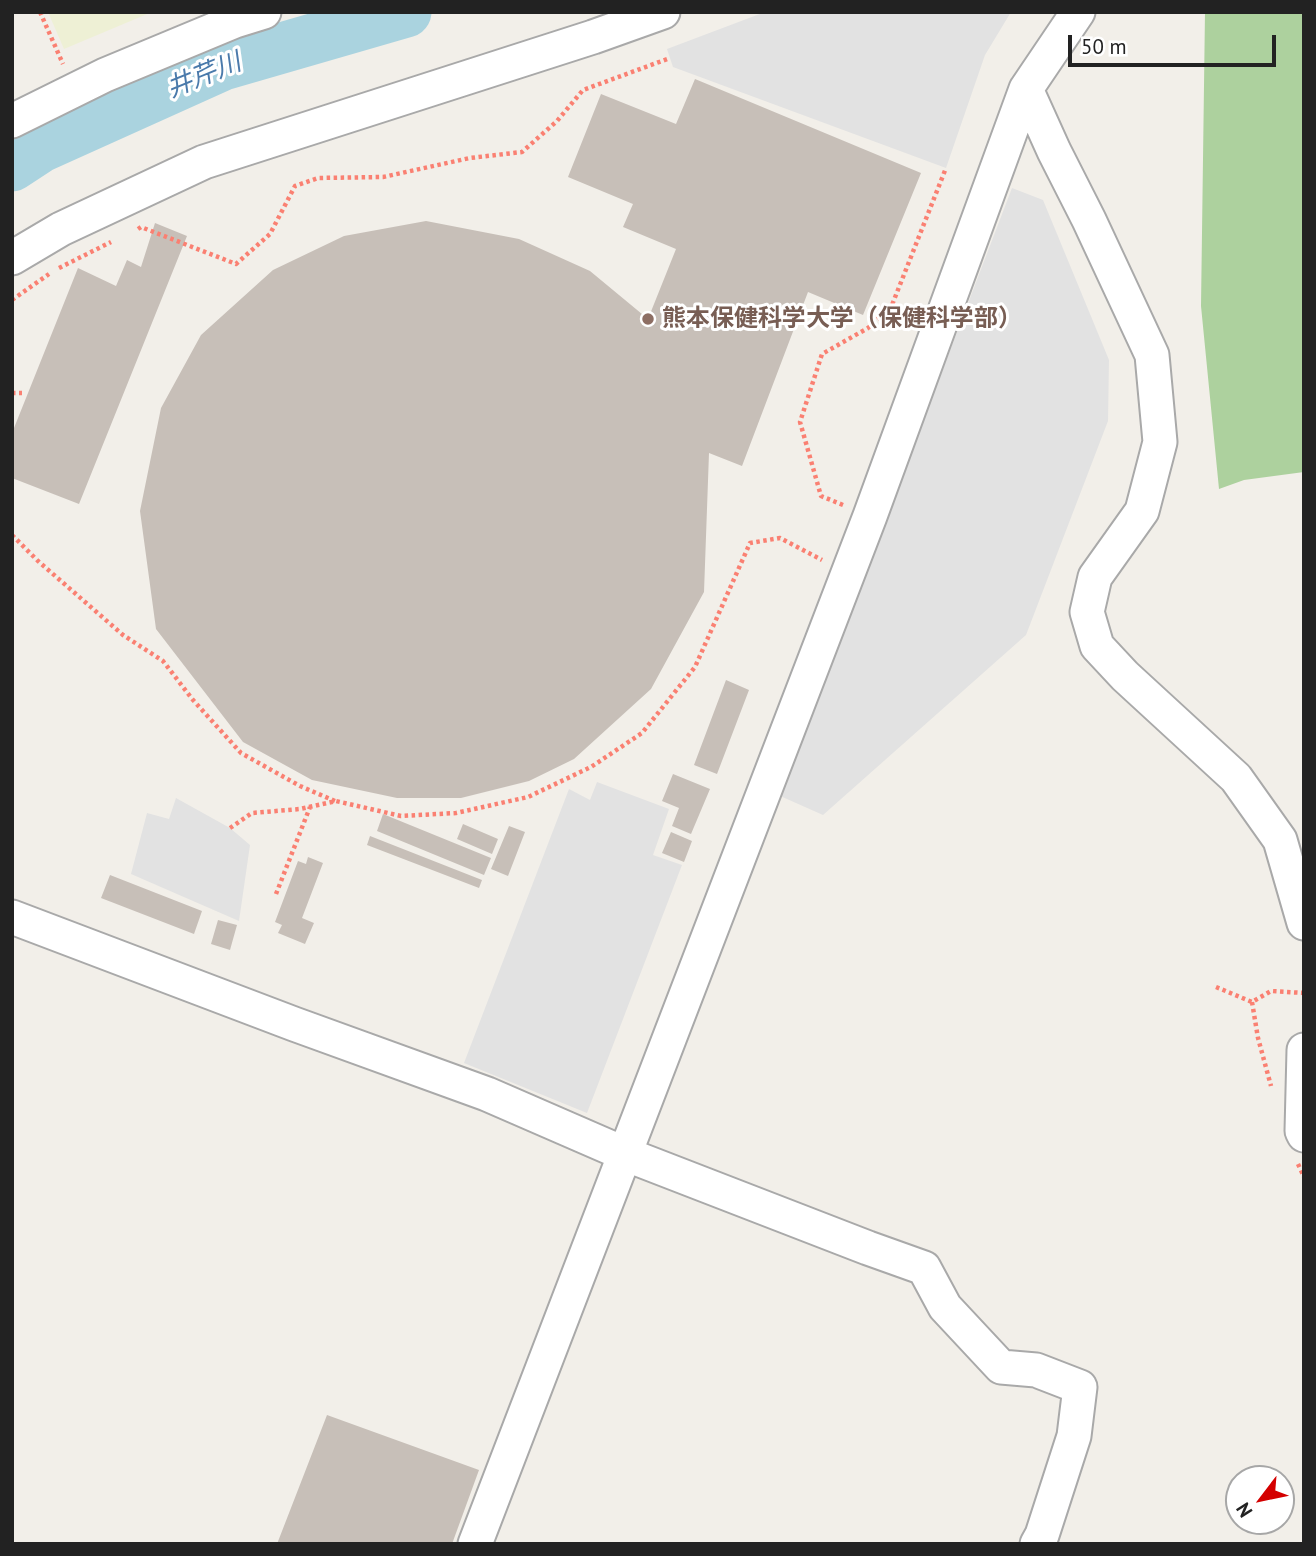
<!DOCTYPE html>
<meta charset="utf-8">
<style>
body{margin:0}
#map{position:relative;width:1316px;height:1556px;overflow:hidden;background:#f2efe9;font-family:"PT Sans",sans-serif}
canvas{display:block}
.frame{position:absolute;inset:0;border:14px solid #222;pointer-events:none}
.north{position:absolute;left:1225px;top:1465px;width:70px;height:70px;box-sizing:border-box;background:#fff;border:2px solid #a7a7a7;border-radius:50%;rotate:238deg;font-size:19px;font-weight:700;line-height:28px;text-align:center;color:#222}
.north::after{content:'';display:block;margin:auto;width:24px;height:32px;background:#d40000;clip-path:polygon(50% 0,100% 100%,50% 72%,0 100%)}
.scale{position:absolute;left:1068px;top:35px;width:208px;height:32px;box-sizing:border-box;border:4px solid #222;border-top:0;padding-left:9px;font-size:21px;line-height:24px;white-space:nowrap;color:#222;-webkit-text-stroke:5px #fff;paint-order:stroke}
</style>
<div id="map">
<canvas width="1316" height="1556"></canvas>
<div class="frame"></div>
<div class="north">N</div>
<div class="scale">50 m</div>
</div>
<script>
const context = document.querySelector('canvas').getContext('2d');
context.lineJoin = 'round';
function paint(path, color) { context.fillStyle = color; context.fill(path, 'evenodd'); }
const shape = rows => new Path2D(rows.map(r => 'M' + r).join(''));
function trace(path, color, width, dash) { context.strokeStyle = color; context.lineWidth = width; context.lineCap = dash ? 'butt' : 'round'; context.setLineDash(dash || []); context.stroke(path); }
function drawText(font, color, halo, rows, align = 'center') {
  context.font = font + ' "PT Sans","Noto Sans JP",sans-serif'; context.lineWidth = 6; context.setLineDash([]); context.textBaseline = 'middle'; context.strokeStyle = halo; context.fillStyle = color; for (const [text, x, y, turn = 0] of rows) {
    context.save(); context.translate(x, y); context.rotate((+turn || 0) * Math.PI / 180); context.textAlign = isNaN(turn) ? turn : align; if (halo) context.strokeText(text, 0, 0); context.fillText(text, 0, 0); context.restore();
  }
}
paint(shape([
 [48,12,152,12,64,49]
]), '#eef0d5');
paint(shape([
 [1205,12,1304,12,1304,472,1244,480,1219,489,1201,306]
]), '#add19e');
paint(shape([
 [765,12,1011,12,985,55,946,168,673,67,667,49],
 [1012,188,1043,200,1109,360,1108,421,1026,635,823,815,778,795,891,505],
 [597,782,669,809,653,855,682,865,587,1113,464,1063,569,789,590,800],
 [176,798,230,828,250,845,239,921,131,874,147,813,169,819]
]), '#e2e2e2');
trace(shape([
 [12,166,41,147,223,65,406,12]
]), '#aad3df', 51);
paint(shape([
 [695,79,921,173,863,315,808,292,742,466,709,453,704,592,651,689,574,759,529,781,461,798,397,798,312,780,243,742,156,629,140,511,161,408,201,335,273,270,344,236,426,221,519,239,590,271,648,319,676,249,623,227,633,204,568,177,601,94,676,124],
 [155,223,187,236,79,504,12,478,12,433,78,268,116,286,127,260,141,267],
 [726,680,749,690,717,774,694,765],
 [673,774,710,789,691,834,672,826,679,808,662,801],
 [383,814,491,858,484,875,377,831],
 [463,824,498,839,492,854,457,839],
 [509,826,525,832,508,876,491,869],
 [671,832,692,841,684,862,662,853],
 [370,836,482,880,479,888,367,845],
 [308,857,323,863,302,918,314,923,305,944,278,933,282,925,275,922,298,861,306,864],
 [110,875,202,911,194,934,101,898],
 [218,920,237,925,230,950,211,944],
 [327,1415,479,1470,452,1544,277,1544]
]), '#c7bfb8');
const minor = shape([
 [1026,89,1054,151,1089,220,1152,355,1160,442,1142,511,1095,577,1087,612,1097,646,1125,676,1236,778,1280,840,1304,923],
 [12,121,105,75,235,21,264,12],
 [12,258,61,229,204,162,593,37,663,12],
 [12,917,294,1024,487,1094,625,1154,868,1248,924,1268,945,1307,1001,1367,1036,1370,1080,1387,1074,1436,1042,1535,1037,1544],
 [1304,1050,1302,1131,1304,1135],
 [475,1544,870,516,1026,89,1078,12]
]);
trace(minor, '#a9a9a9', 37);
trace(shape([
 [40,12,63,64],
 [138,229,141,227,236,264,270,234,295,186,318,178,383,177,470,158,522,152,557,121,583,90,670,58],
 [59,268,111,242],
 [12,300,49,274],
 [12,393,22,393],
 [843,505,821,496,800,422,822,354,868,328,892,305,946,168],
 [12,535,38,561,123,635,163,661,193,700,241,753,300,786,335,801],
 [230,828,252,813,300,809,336,801,401,816,456,813,528,797,591,767,642,733,695,667,750,543,780,538,822,560],
 [276,894,310,807],
 [1216,987,1252,1002,1271,991,1304,993],
 [1252,1002,1258,1038,1271,1086],
 [1298,1164,1304,1177]
]), '#fa8072', 4.5, [3.5, 3.5]);
trace(minor, '#fff', 33);
for (const [x, y, r, color] of [
 [648,319,7,"#8d6e63"]
]) { const dot = new Path2D(); dot.arc(x, y, r, 0, 2 * Math.PI); context.fillStyle = color; context.fill(dot); trace(dot, '#fff', 2.5); }
drawText('bold 24px', '#785e54', '#fff', [
 ["熊本保健科学大学（保健科学部）",662,319]
], 'left');
drawText('italic 26px', '#4a7aab', '#fff', [
 ["井芹川",204,76,-22]
]);
</script>
